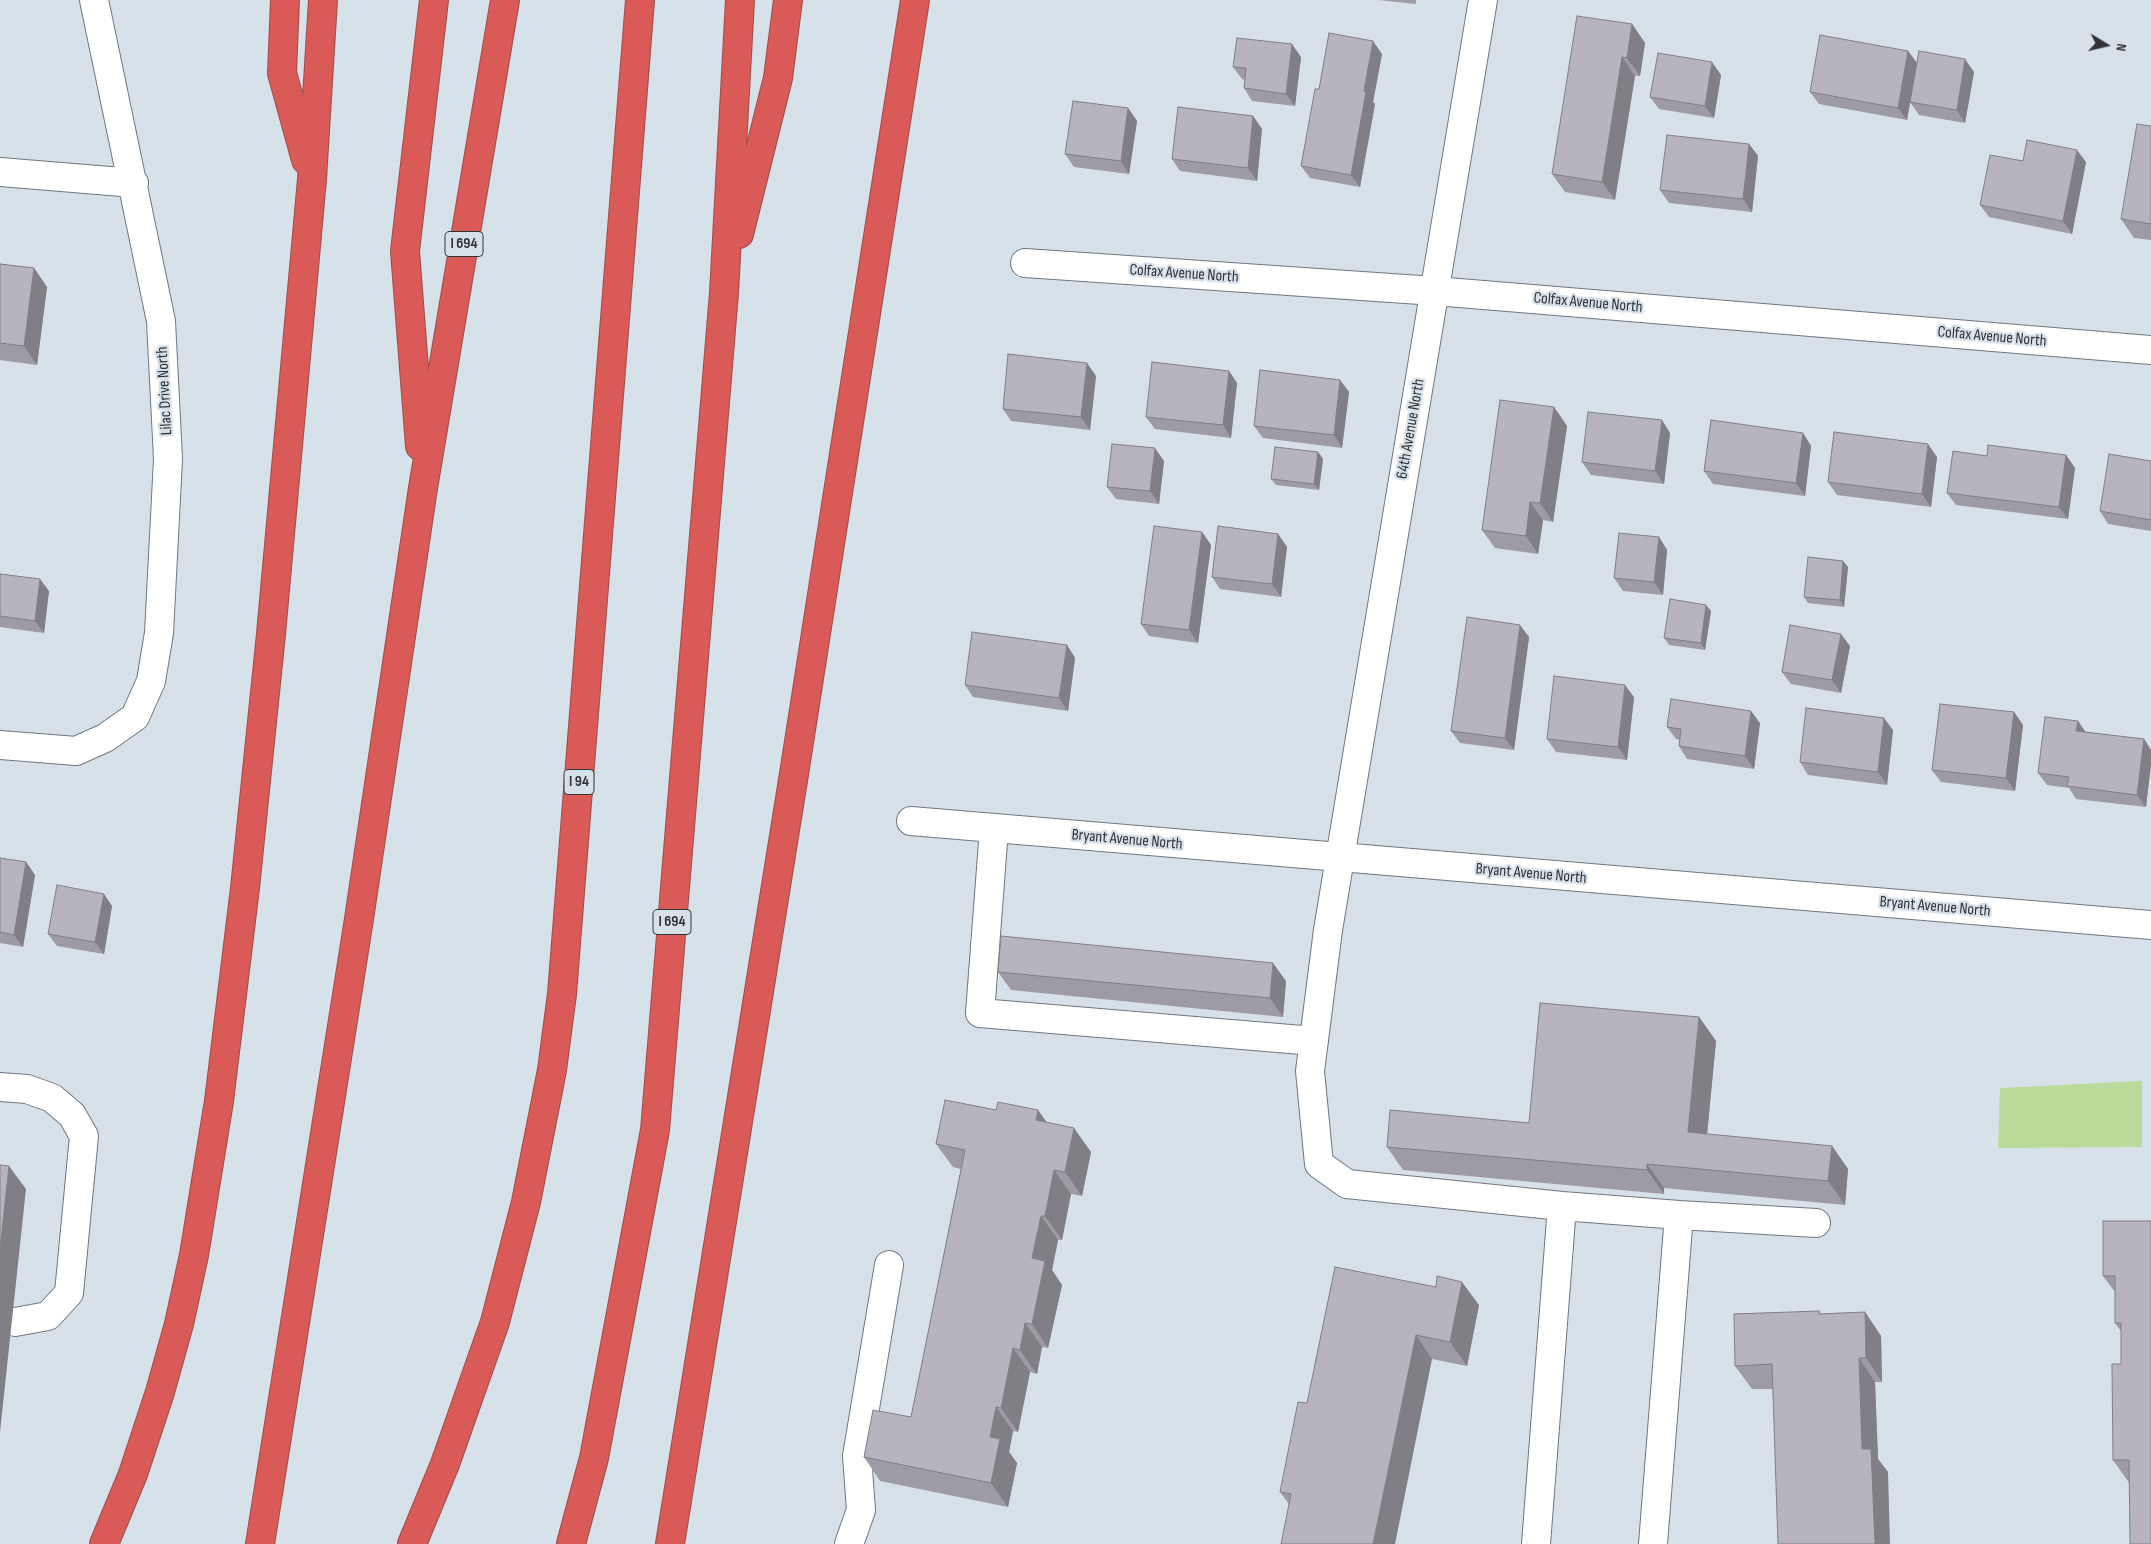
<!DOCTYPE html>
<style>
body{margin:0}
#map{position:relative;width:2151px;height:1544px;overflow:hidden;background:#d7e1ea;font-family:"Sofia Sans Condensed",sans-serif}
canvas{display:block}
.north{position:absolute;left:2081px;top:20px;width:50px;height:50px;-webkit-text-stroke:4px #d7e1ea;paint-order:stroke;rotate:99deg;font-size:14px;font-weight:700;line-height:20px;text-align:center;color:#303437}
.north::after{content:'';display:block;margin:auto;width:18px;height:22px;background:#303437;clip-path:polygon(50% 0,100% 100%,50% 72%,0 100%)}
</style>
<div id="map">
<canvas width="2151" height="1544"></canvas>
<div class="north">N</div>
</div>
<script>
const context = document.querySelector('canvas').getContext('2d');
context.lineJoin = 'round';
function paint(path, color) { context.fillStyle = color; context.fill(path, 'evenodd'); }
const shape = rows => new Path2D(rows.map(r => 'M' + r).join(''));
function trace(path, color, width, dash) { context.strokeStyle = color; context.lineWidth = width; context.lineCap = dash ? 'butt' : 'round'; context.setLineDash(dash || []); context.stroke(path); }
function drawText(font, color, halo, rows, align = 'center') {
  context.font = font + ' "Sofia Sans Condensed",sans-serif'; context.lineWidth = 4.5; context.setLineDash([]); context.textBaseline = 'middle'; context.strokeStyle = halo; context.fillStyle = color; for (const [text, x, y, turn = 0] of rows) {
    context.save(); context.translate(x, y); context.rotate((+turn || 0) * Math.PI / 180); context.textAlign = isNaN(turn) ? turn : align; if (halo) context.strokeText(text, 0, 0); context.fillText(text, 0, 0); context.restore();
  }
}
paint(shape([
 [2142,1081,2142,1147,1998,1148,2000,1088]
]), '#bcda9c');
const minor = shape([
 [1483,0,1328,930,1310,1071,1319,1164,1347,1184,1562,1206],
 [0,172,134,183],
 [1025,263,1435,291,2151,350],
 [0,745,76,751,105,738,135,717,151,681,159,633,168,459,161,321,94,0],
 [911,821,2151,925],
 [994,829,980,1013,1314,1041],
 [0,1087,27,1089,52,1098,72,1115,84,1136,69,1293,48,1316,15,1322],
 [1679,1215,1816,1223],
 [849,1544,861,1510,857,1456,889,1265],
 [1536,1544,1562,1206,1679,1215,1653,1544]
]);
const highway = shape([
 [285,0,282,73,306,160],
 [739,234,778,78,788,0],
 [420,446,405,251,434,0],
 [104,1544,133,1474,160,1392,179,1324,194,1255,219,1101,245,888,271,634,312,179,323,0],
 [260,1544,359,919,423,488,505,0],
 [412,1544,445,1464,495,1322,526,1202,552,1070,562,994,640,0],
 [571,1544,594,1458,655,1130,724,293,740,0],
 [670,1544,794,774,915,0]
]);
trace(minor, '#6f7880', 30);
trace(highway, '#9e4d4c', 30);
trace(minor, '#fff', 28);
trace(highway, '#da5a58', 28);
paint(shape([
 [1378,0,1416,0,1416,4],
 [1632,24,1645,43,1640,76,1635,76,1615,200,1565,192,1552,174],
 [1908,51,1917,63,1974,72,1965,123,1919,115,1910,102,1907,120,1819,104,1810,92],
 [1382,54,1373,102,1375,104,1360,187,1310,178,1301,166,1319,89],
 [1301,57,1295,106,1252,101,1244,88,1245,80,1242,79,1233,67],
 [1721,75,1714,118,1659,109,1650,97],
 [1128,108,1137,121,1129,174,1074,167,1065,154],
 [1253,116,1262,129,1257,181,1180,171,1172,159],
 [2151,126,2151,240,2134,238,2121,219],
 [1749,144,1758,156,1752,212,1669,203,1660,190],
 [2023,161,2086,162,2072,234,1989,217,1980,205],
 [0,264,34,268,47,287,37,365,0,360],
 [1229,371,1237,383,1231,438,1155,429,1146,417],
 [1096,376,1090,430,1011,421,1003,409],
 [1340,380,1349,392,1342,448,1263,438,1254,426],
 [1554,407,1567,426,1553,522,1543,520,1538,554,1495,548,1482,530],
 [1670,433,1664,484,1591,475,1582,462],
 [1803,433,1811,446,1805,496,1713,484,1704,471],
 [1318,452,1323,459,1319,490,1276,485,1271,479],
 [2066,455,2075,468,2068,519,1956,505,1947,493],
 [1937,457,1931,507,1837,495,1828,482],
 [1164,461,1159,504,1116,499,1107,487],
 [2151,461,2151,531,2108,524,2100,511],
 [1202,532,1211,545,1198,643,1149,636,1141,624],
 [1278,534,1287,547,1281,597,1220,589,1212,577],
 [1659,537,1667,550,1663,595,1623,591,1614,578],
 [1843,561,1848,567,1844,607,1808,603,1804,597],
 [0,574,49,591,44,633,0,627],
 [1711,611,1705,650,1669,645,1664,638],
 [1529,637,1514,750,1460,743,1451,731],
 [1067,645,1075,658,1068,711,973,697,965,685],
 [1850,646,1841,693,1791,684,1782,672],
 [1634,697,1627,760,1556,752,1547,739],
 [2014,712,2023,725,2015,791,1941,782,1932,770],
 [1760,723,1754,769,1687,759,1679,746,1680,740,1676,739,1667,727],
 [1893,730,1887,785,1808,775,1800,762],
 [2086,732,2144,739,2151,750,2151,764,2146,807,2076,799,2069,788,2047,785,2038,773],
 [0,858,26,862,35,875,23,947,0,943],
 [104,894,112,906,104,954,57,946,48,934],
 [998,972,1286,981,1283,1017,1011,990],
 [1699,1017,1716,1041,1707,1134,1832,1146,1848,1169,1845,1205,1664,1188,1664,1194,1403,1170,1387,1147,1529,1123],
 [1048,1123,1091,1152,1082,1196,1071,1194,1062,1240,1058,1240,1052,1270,1062,1285,1048,1348,1042,1347,1037,1374,1030,1372,1018,1432,1013,1431,1009,1452,1017,1463,1008,1507,880,1481,864,1457,911,1417,961,1169,953,1167,936,1144],
 [2151,1221,2130,1484,2113,1460,2121,1364,2121,1331,2115,1323,2115,1292,2103,1276],
 [1335,1267,1479,1305,1467,1366,1432,1359,1289,1504,1280,1492,1307,1403],
 [1819,1311,1821,1314,1865,1312,1881,1336,1882,1382,1875,1382,1878,1459,1888,1472,1773,1389,1752,1389,1735,1366]
]), '#9e9ba4');
paint(shape([
 [1632,24,1645,43,1640,76,1627,58],
 [1373,41,1382,54,1373,102,1375,104,1360,187,1351,175,1364,91],
 [1292,44,1301,57,1295,106,1286,94],
 [1908,51,1917,63,1907,120,1898,108],
 [1622,57,1635,76,1615,200,1602,182],
 [1965,59,1974,72,1965,123,1957,110],
 [1712,62,1721,75,1714,118,1705,106],
 [1128,108,1137,121,1129,174,1121,161],
 [1253,116,1262,129,1257,181,1248,168],
 [1749,144,1758,156,1752,212,1743,199],
 [2077,150,2086,162,2072,234,2063,221],
 [34,268,47,287,37,365,24,346],
 [1087,363,1096,376,1090,430,1081,417],
 [1229,371,1237,383,1231,438,1223,425],
 [1340,380,1349,392,1342,448,1334,435],
 [1554,407,1567,426,1553,522,1540,503],
 [1662,420,1670,433,1664,484,1655,471],
 [1803,433,1811,446,1805,496,1796,483],
 [1928,444,1937,457,1931,507,1922,494],
 [1155,448,1164,461,1159,504,1150,491],
 [1318,452,1323,459,1319,490,1314,484],
 [2066,455,2075,468,2068,519,2059,507],
 [1530,502,1543,520,1538,554,1526,536],
 [1202,532,1211,545,1198,643,1189,630],
 [1278,534,1287,547,1281,597,1272,584],
 [1659,537,1667,550,1663,595,1654,582],
 [1843,561,1848,567,1844,607,1840,600],
 [40,579,49,591,44,633,35,621],
 [1706,605,1711,611,1705,650,1701,643],
 [1520,625,1529,637,1514,750,1505,738],
 [1841,634,1850,646,1841,693,1832,680],
 [1067,645,1075,658,1068,711,1059,698],
 [1625,685,1634,697,1627,760,1618,747],
 [1751,711,1760,723,1754,769,1745,756],
 [2014,712,2023,725,2015,791,2006,778],
 [1884,718,1893,730,1887,785,1878,772],
 [2078,721,2087,734,2076,731],
 [2144,739,2151,750,2151,764,2146,807,2137,795],
 [26,862,35,875,23,947,14,935],
 [104,894,112,906,104,954,95,942],
 [1273,963,1286,981,1283,1017,1270,998],
 [1699,1017,1716,1041,1705,1156,1688,1132],
 [1038,1110,1055,1134,1036,1120],
 [1074,1128,1091,1152,1082,1196,1065,1172],
 [1832,1146,1848,1169,1845,1205,1828,1181],
 [1647,1164,1664,1188,1664,1194,1647,1170],
 [9,1166,26,1189,0,1432,0,1249],
 [1054,1170,1071,1194,1062,1240,1045,1216],
 [1041,1216,1058,1240,1052,1270,1062,1285,1048,1348,1032,1324,1032,1258],
 [1462,1282,1479,1305,1467,1366,1450,1342],
 [1865,1312,1881,1336,1882,1382,1866,1358],
 [1025,1323,1042,1347,1037,1374,1020,1350],
 [1416,1335,1432,1359,1395,1544,1373,1544],
 [1013,1348,1030,1372,1018,1432,1001,1408],
 [1859,1358,1875,1382,1878,1459,1888,1472,1890,1544,1875,1544,1862,1449],
 [996,1407,1013,1431,1009,1452,1017,1463,1008,1507,991,1483,990,1437]
]), '#817e86');
const building = shape([
 [1577,16,1632,24,1627,58,1622,57,1602,182,1552,174,1577,16],
 [1329,33,1373,41,1364,91,1366,92,1351,175,1301,166,1315,89,1319,89,1329,33],
 [1820,35,1908,51,1898,108,1810,92,1820,35],
 [1237,38,1292,44,1286,94,1244,88,1246,68,1233,67,1237,38],
 [1919,51,1965,59,1957,110,1910,102,1919,51],
 [1658,53,1712,62,1705,106,1650,97,1658,53],
 [1073,101,1128,108,1121,161,1065,154,1073,101],
 [1178,107,1253,116,1248,168,1172,159,1178,107],
 [2137,124,2151,126,2151,224,2121,219,2137,124],
 [1667,135,1749,144,1743,199,1660,190,1667,135],
 [2027,140,2077,150,2063,221,1980,205,1990,155,2023,161,2027,140],
 [0,264,34,268,24,346,0,343,0,264],
 [1008,354,1087,363,1081,417,1003,409,1008,354],
 [1152,362,1229,371,1223,425,1146,417,1152,362],
 [1260,370,1340,380,1334,435,1254,426,1260,370],
 [1500,400,1554,407,1540,503,1530,502,1526,536,1482,530,1500,400],
 [1588,412,1662,420,1655,471,1582,462,1588,412],
 [1711,420,1803,433,1796,483,1704,471,1711,420],
 [1834,432,1928,444,1922,494,1828,482,1834,432],
 [1112,444,1155,448,1150,491,1107,487,1112,444],
 [1988,445,2066,455,2059,507,1947,493,1953,451,1987,456,1988,445],
 [1275,447,1318,452,1314,484,1271,479,1275,447],
 [2109,454,2151,461,2151,520,2100,511,2109,454],
 [1154,526,1202,532,1189,630,1141,624,1154,526],
 [1218,526,1278,534,1272,584,1212,577,1218,526],
 [1619,533,1659,537,1654,582,1614,578,1619,533],
 [1808,557,1843,561,1840,600,1804,597,1808,557],
 [0,574,40,579,35,621,0,616,0,574],
 [1670,599,1706,605,1701,643,1664,638,1670,599],
 [1467,617,1520,625,1505,738,1451,731,1467,617],
 [1790,625,1841,634,1832,680,1782,672,1790,625],
 [972,632,1067,645,1059,698,965,685,972,632],
 [1554,676,1625,685,1618,747,1547,739,1554,676],
 [1671,699,1751,711,1745,756,1679,746,1681,729,1667,727,1671,699],
 [1940,704,2014,712,2006,778,1932,770,1940,704],
 [1806,708,1884,718,1878,772,1800,762,1806,708],
 [2045,717,2078,721,2076,731,2144,739,2137,795,2067,786,2069,777,2038,773,2045,717],
 [0,858,26,862,14,935,0,932,0,858],
 [57,885,104,894,95,942,48,934,57,885],
 [1001,936,1273,963,1270,998,998,972,1001,936],
 [1540,1003,1699,1017,1688,1132,1832,1146,1828,1181,1647,1164,1647,1170,1387,1147,1390,1110,1529,1123,1540,1003],
 [945,1100,996,1110,998,1102,1038,1110,1036,1120,1074,1128,1065,1172,1054,1170,1045,1216,1041,1216,1032,1258,1045,1261,1032,1324,1025,1323,1020,1350,1013,1348,1001,1408,996,1407,990,1437,1000,1439,991,1483,864,1457,873,1410,911,1417,965,1150,936,1144,945,1100],
 [0,1165,9,1166,0,1249,0,1165],
 [2103,1221,2151,1221,2151,1544,2130,1544,2129,1460,2113,1460,2112,1364,2121,1364,2121,1323,2115,1323,2115,1276,2103,1276,2103,1221],
 [1335,1267,1436,1287,1437,1276,1462,1282,1450,1342,1416,1335,1373,1544,1281,1544,1291,1494,1280,1492,1298,1402,1307,1403,1335,1267],
 [1819,1311,1819,1314,1865,1312,1866,1358,1859,1358,1862,1449,1871,1449,1875,1544,1778,1544,1772,1364,1735,1366,1734,1314,1819,1311]
]);
paint(building, '#b8b4bf');
trace(building, '#817e86', 1);
for (const [x, y, w] of [
 [464,244,38],
 [579,782,30],
 [672,922,38]
]) { const box = new Path2D(); box.roundRect(x - w / 2, y - 12.5, w, 25, 4); context.fillStyle = '#d7e1ea'; context.fill(box); trace(box, '#303437', 1); }
drawText('bold 15px', '#303437', null, [
 ["I 694",464,244],
 ["I 94",579,782],
 ["I 694",672,922]
]);
drawText('16px', '#303437', '#d7e1ea', [
 ["Colfax Avenue North",1184,274,4],
 ["Colfax Avenue North",1588,303,5],
 ["Colfax Avenue North",1992,337,5],
 ["Lilac Drive North",165,391,-93],
 ["64th Avenue North",1411,429,-80],
 ["Bryant Avenue North",1127,840,5],
 ["Bryant Avenue North",1531,874,5],
 ["Bryant Avenue North",1935,907,5]
]);
</script>
